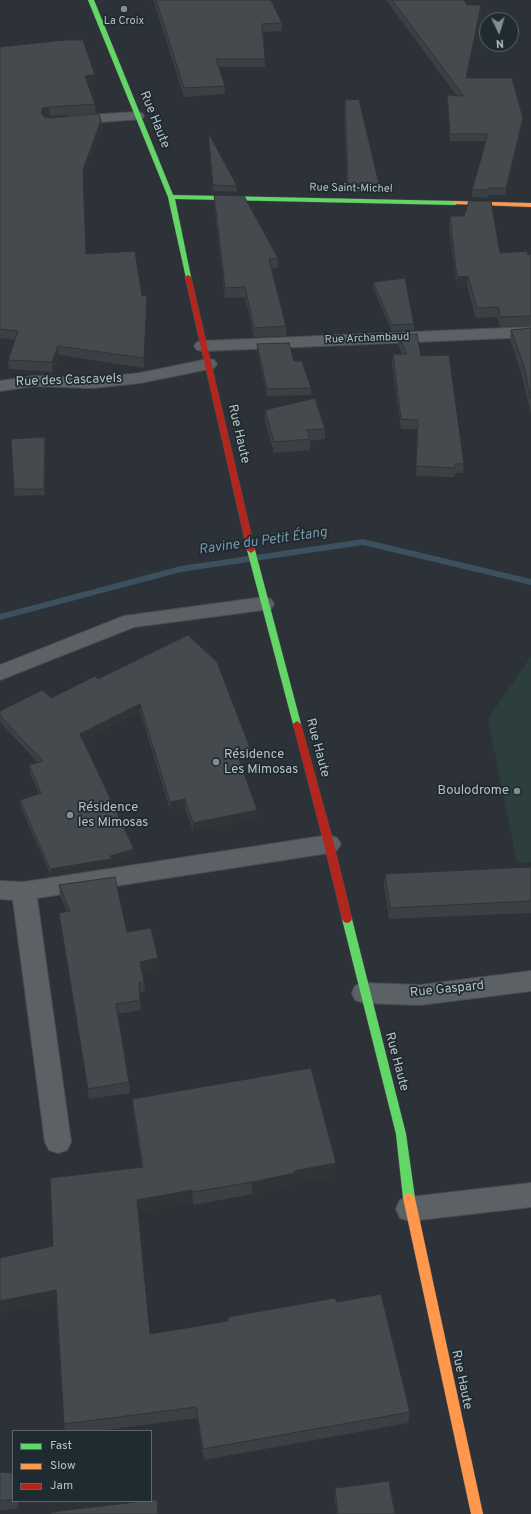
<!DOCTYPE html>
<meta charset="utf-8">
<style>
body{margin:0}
#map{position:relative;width:531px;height:1514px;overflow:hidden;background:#2c3237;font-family:Overpass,sans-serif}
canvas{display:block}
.legend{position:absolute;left:12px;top:1430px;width:140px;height:72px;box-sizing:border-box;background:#1f2a31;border:1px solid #5b666d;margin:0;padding:5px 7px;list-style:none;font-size:12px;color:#b6c0c7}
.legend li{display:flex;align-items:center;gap:8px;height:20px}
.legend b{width:20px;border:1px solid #5b666d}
.north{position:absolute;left:479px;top:12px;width:40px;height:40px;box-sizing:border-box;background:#1f2a31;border:1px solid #5b666d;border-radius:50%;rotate:176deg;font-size:11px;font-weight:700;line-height:16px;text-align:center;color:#b6c0c7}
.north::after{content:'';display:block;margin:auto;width:14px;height:18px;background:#868e95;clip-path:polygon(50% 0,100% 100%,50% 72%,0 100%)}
</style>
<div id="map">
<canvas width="531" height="1514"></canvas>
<ul class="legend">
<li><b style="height:5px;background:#63d668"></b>Fast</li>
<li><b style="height:5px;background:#ff974d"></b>Slow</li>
<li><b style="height:5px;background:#b3261e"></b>Jam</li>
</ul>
<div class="north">N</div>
</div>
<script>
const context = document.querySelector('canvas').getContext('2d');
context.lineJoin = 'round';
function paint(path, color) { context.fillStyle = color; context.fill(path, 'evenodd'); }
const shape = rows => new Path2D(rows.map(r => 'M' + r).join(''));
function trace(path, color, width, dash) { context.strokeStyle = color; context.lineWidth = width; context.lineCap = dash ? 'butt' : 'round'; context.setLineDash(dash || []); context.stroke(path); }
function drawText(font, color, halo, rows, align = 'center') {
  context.font = font + ' Overpass,sans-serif'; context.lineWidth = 3.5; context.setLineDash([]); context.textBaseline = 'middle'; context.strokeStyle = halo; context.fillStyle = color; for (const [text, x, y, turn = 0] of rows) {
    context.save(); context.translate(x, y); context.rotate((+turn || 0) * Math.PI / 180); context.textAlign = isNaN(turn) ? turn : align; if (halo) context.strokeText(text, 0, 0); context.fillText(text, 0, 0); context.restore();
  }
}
paint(shape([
 [531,656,531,862,517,863,488,719]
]), '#2c3f3d');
paint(shape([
 [363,539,531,579,531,585,363,545,181,572,0,620,0,614,181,566,363,539]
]), '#3c515f');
const street = shape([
 [137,112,142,113,144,116,142,119,71,124,66,123,64,120,66,117,71,116,137,112],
 [531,327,531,337,203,351,197,350,194,346,197,342,203,341,531,327],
 [208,359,214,360,217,364,214,368,140,383,93,388,34,386,0,391,0,381,34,376,93,378,140,373,208,359],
 [264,597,271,599,274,604,271,609,134,627,0,680,0,665,124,616,264,597],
 [329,835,337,838,341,844,337,850,329,853,37,898,71,1142,67,1150,58,1153,49,1150,45,1142,13,900,0,899,0,881,24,882,329,835],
 [531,971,531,991,420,1005,364,1003,355,1000,352,993,355,986,364,983,420,985,531,971],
 [531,1183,531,1207,410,1221,400,1218,396,1209,400,1200,410,1197,531,1183]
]);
const fast = shape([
 [88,0,94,0,173,195,455,201,458,203,455,205,175,199,191,277,188,279,186,278,168,197,88,0],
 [251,547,255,550,301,724,297,727,293,724,247,550,251,547],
 [347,915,350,916,352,919,406,1134,415,1198,413,1201,409,1203,405,1201,403,1198,396,1134,342,919,344,916,347,915]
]);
const slow = shape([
 [455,201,531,203,531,207,453,204,453,202,455,201],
 [409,1193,413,1195,415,1198,483,1514,471,1514,403,1198,405,1195,409,1193]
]);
const jam = shape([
 [188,275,191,277,255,550,251,553,247,550,185,277,188,275],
 [297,721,301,724,334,844,352,919,350,922,347,923,344,922,342,919,324,844,293,724,297,721]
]);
trace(street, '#4a4e52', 2);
trace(fast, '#4a4e52', 1);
trace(slow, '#4a4e52', 1);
trace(jam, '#4a4e52', 1);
paint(street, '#5b6165');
paint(fast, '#63d668');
paint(slow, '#ff974d');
paint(jam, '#b3261e');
paint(shape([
 [147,0,271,0,282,23,282,31,263,32,265,59,265,67,219,67,225,86,225,94,184,97,154,2,148,2],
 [386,0,464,0,467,5,481,5,481,11,467,78,523,125,505,195,488,195,487,198,472,197,472,190,486,141,450,141,447,101,447,95,457,96],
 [0,47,95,75,96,84,88,84,95,104,96,113,50,116,45,117,102,128,83,179,86,254,142,296,147,306,144,368,59,355,53,372,9,369,8,360,15,340,0,338],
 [345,100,379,184,378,193,347,192,344,109],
 [208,132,237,186,237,192,213,191],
 [214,195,278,258,278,268,271,268,286,326,286,336,254,337,245,297,225,298,214,204],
 [450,216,500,253,531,254,531,326,500,327,497,317,476,318,467,286,457,287,449,226],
 [373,282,414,324,414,330,392,331,373,288],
 [531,328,531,415,522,376,510,339,511,330],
 [398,335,421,356,464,464,463,473,455,473,454,477,416,476,417,429,401,429,392,363,393,354,402,354,398,344],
 [257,344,294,361,311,388,311,395,267,396,257,350],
 [265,410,325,429,325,439,310,441,310,450,274,453,265,421],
 [46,444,45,495,14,496,14,489],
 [98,679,252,753,252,761,240,763,257,810,257,818,193,831,185,807,170,810,140,711,83,741,134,849,135,856,111,864,112,867,51,876,21,808,20,800,39,794,30,773,29,765,38,763,0,722,0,711,51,698],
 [531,867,531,913,389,919,384,886,385,874],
 [59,885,127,932,159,969,142,972,144,982,145,992,139,993,141,1010,118,1014,129,1082,130,1093,89,1099,59,913,67,911,60,896],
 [132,1099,336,1163,335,1176,295,1183,295,1186,252,1194,194,1205,193,1202,138,1212,150,1334,337,1302,410,1412,408,1423,204,1460,197,1418,98,1431,65,1431,64,1424,56,1302,0,1313,0,1258,53,1246,142,1167,133,1112],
 [0,1472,13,1473,13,1501,18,1501,18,1508,0,1511],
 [335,1488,395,1514,337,1514,334,1496]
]), '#3b4044');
paint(shape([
 [147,0,154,0,154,2,148,2],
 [481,5,481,11,466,85,466,78],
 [95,75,96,84,85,85,85,76],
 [49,107,50,116,44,117,41,113,43,108],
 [523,118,523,125,505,195,506,188],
 [101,120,102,128,83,179,87,263,83,170],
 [468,276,467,286,457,287,457,277],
 [147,296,147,306,144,368,144,358],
 [58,346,59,355,53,372,52,362],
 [45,437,46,444,45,495,44,489],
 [140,704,140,711,81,742,80,734],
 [252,753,252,761,238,763,238,756],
 [185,799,185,807,170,810,170,802],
 [257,810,257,818,193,831,193,823],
 [134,849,135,856,111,864,112,867,51,876,50,869,110,856],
 [158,958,159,969,141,972,140,962],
 [336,1163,335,1176,295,1183,295,1186,252,1194,252,1182,294,1171],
 [192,1190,193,1202,138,1212,137,1200],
 [56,1290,58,1302,0,1313,0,1301]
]), '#303437');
const building = shape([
 [156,0,271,0,282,23,262,24,265,59,216,59,225,86,184,88,156,0],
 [392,0,464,0,467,5,481,5,466,78,512,78,523,118,506,188,488,188,488,190,472,190,488,134,450,134,447,95,464,96,392,0],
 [64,40,83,40,95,75,85,76,95,104,49,107,43,108,41,113,44,117,49,118,99,114,101,120,83,170,86,254,135,251,142,296,147,296,144,358,58,346,52,362,8,360,18,331,0,329,0,47,64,40],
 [359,99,379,184,348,184,345,100,359,99],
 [208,132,237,186,213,185,208,132],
 [214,195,244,196,278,258,269,259,286,326,254,328,245,287,225,288,214,195],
 [469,201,491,201,500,253,527,251,528,255,531,254,531,316,501,317,498,307,477,308,468,276,457,277,450,216,464,216,469,201],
 [405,278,414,324,392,325,373,282,405,278],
 [531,328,531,399,524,366,511,330,531,328],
 [417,334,421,356,449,355,464,464,455,464,455,468,416,466,418,420,401,419,393,354,407,354,398,335,417,334],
 [289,343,294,361,302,361,311,388,267,389,257,344,289,343],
 [315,398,325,429,307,430,310,439,274,442,265,410,315,398],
 [45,437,44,489,14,489,11,439,45,437],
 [188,635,217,662,252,753,238,756,257,810,193,823,185,799,170,802,140,704,80,734,134,849,110,856,111,859,50,869,20,800,41,793,29,765,43,761,0,716,0,711,42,690,51,698,95,676,98,679,188,635],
 [531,867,531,901,390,908,385,874,531,867],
 [115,877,127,932,151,928,158,958,140,962,144,982,139,982,140,1000,116,1004,129,1082,88,1089,59,913,70,911,59,885,115,877],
 [311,1068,336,1163,294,1171,295,1173,252,1182,193,1192,192,1190,137,1200,150,1334,228,1321,228,1317,335,1298,337,1302,381,1294,410,1412,203,1449,196,1407,64,1424,56,1290,0,1301,0,1258,53,1246,50,1178,143,1167,132,1099,311,1068],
 [0,1472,13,1473,13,1499,0,1501,0,1472],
 [389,1481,395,1514,338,1514,335,1488,389,1481],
 [151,1500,157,1500,158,1514,51,1514,51,1512,144,1501,151,1501,151,1500]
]);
paint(building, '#454a4f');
trace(building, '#303437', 1);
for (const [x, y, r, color] of [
 [124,9,4,"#868e95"],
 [216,762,4,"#868e95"],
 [517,791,4,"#868e95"],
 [70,815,4,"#868e95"]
]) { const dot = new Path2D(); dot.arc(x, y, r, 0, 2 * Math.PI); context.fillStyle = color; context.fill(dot); trace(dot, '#1f2a31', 1.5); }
drawText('11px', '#b6c0c7', '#1f2a31', [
 ["La Croix",124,22]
]);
drawText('11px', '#b6c0c7', '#1f2a31', [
 ["Rue Saint-Michel",351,189,1],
 ["Rue Archambaud",367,339,-2]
]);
drawText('13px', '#b6c0c7', '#1f2a31', [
 ["Rue Haute",154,120,68],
 ["Rue des Cascavels",69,381,-2],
 ["Rue Haute",238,434,77],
 ["Rue Haute",317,748,75],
 ["Rue Gaspard",447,990,-6],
 ["Rue Haute",396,1062,75],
 ["Rue Haute",461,1380,78]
]);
drawText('13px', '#b6c0c7', '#1f2a31', [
 ["Résidence",224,755],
 ["Les Mimosas",224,770],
 ["Boulodrome",509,791,"right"],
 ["Résidence",78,808],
 ["les Mimosas",78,823]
], 'left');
drawText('italic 14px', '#7a95a8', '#1f2a31', [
 ["Ravine du Petit Étang",263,542,-8]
]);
</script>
